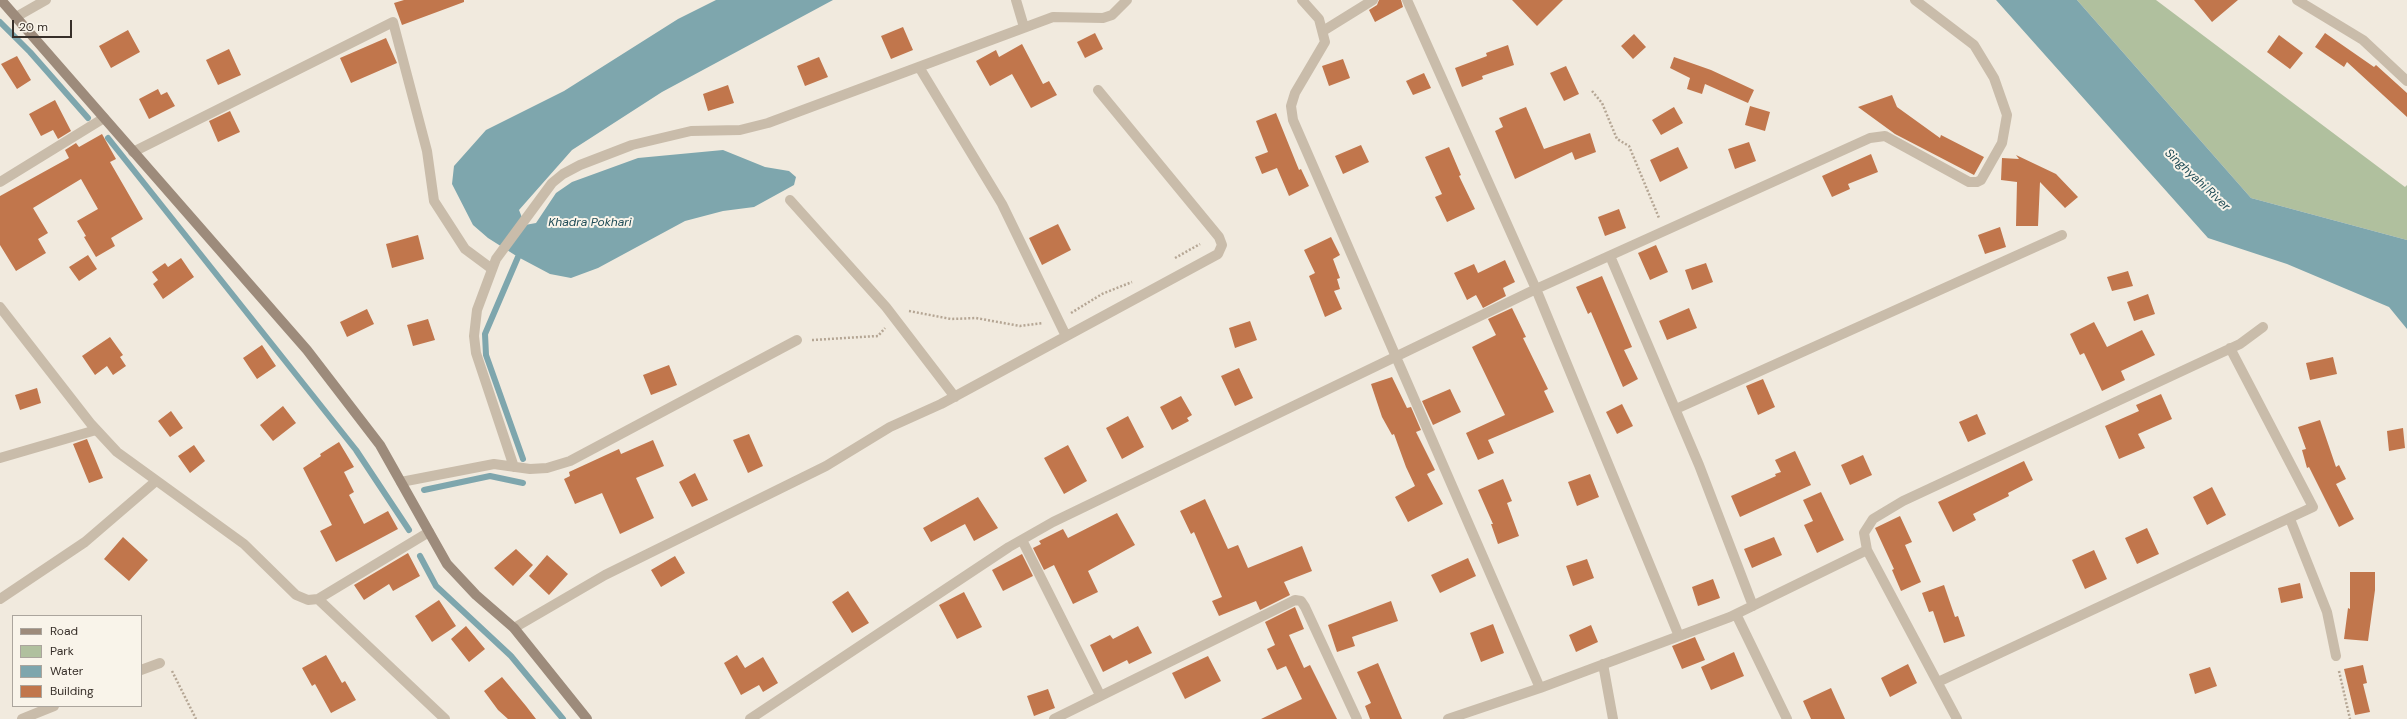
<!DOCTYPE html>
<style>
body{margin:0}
#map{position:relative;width:2407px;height:719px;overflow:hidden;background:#f1eade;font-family:"DM Sans",sans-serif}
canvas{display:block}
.legend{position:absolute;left:12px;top:615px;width:130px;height:92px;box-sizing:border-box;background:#f9f4ea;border:1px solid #aba59d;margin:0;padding:5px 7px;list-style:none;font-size:12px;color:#372f29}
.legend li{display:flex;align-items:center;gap:8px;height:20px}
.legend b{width:20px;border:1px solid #aba59d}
.scale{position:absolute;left:12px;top:20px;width:60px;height:18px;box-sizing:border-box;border:2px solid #372f29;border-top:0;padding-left:5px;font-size:12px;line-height:14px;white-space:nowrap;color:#372f29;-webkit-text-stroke:3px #f9f4ea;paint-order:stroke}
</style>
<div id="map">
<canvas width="2407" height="719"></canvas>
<ul class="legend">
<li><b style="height:5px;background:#9d8b7b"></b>Road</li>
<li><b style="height:11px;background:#b0c09e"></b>Park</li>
<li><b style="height:11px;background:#7ea6ad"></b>Water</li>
<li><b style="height:11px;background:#c1764c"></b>Building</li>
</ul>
<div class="scale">20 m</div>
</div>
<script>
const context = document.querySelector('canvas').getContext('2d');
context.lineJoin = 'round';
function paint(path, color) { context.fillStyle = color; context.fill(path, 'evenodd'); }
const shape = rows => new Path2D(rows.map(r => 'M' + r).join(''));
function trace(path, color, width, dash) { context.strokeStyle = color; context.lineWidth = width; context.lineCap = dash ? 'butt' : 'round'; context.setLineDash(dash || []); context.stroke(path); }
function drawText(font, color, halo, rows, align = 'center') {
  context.font = font + ' "DM Sans",sans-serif'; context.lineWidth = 4; context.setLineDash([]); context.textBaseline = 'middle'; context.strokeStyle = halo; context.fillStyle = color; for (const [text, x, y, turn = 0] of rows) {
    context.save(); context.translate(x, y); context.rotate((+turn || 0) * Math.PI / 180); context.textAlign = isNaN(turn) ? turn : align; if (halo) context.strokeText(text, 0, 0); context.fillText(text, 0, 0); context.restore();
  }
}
paint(shape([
 [2077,0,2156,0,2405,187,2407,185,2407,240,2251,198]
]), '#b0c09e');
paint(shape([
 [716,0,833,0,662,92,572,150,519,210,525,225,536,223,556,193,572,182,638,158,723,150,765,167,789,171,796,177,794,185,754,207,723,211,685,221,598,268,571,278,550,274,518,257,488,238,473,225,452,184,454,166,486,130,564,91,678,19],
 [1996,0,2077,0,2251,198,2407,240,2407,329,2389,307,2287,264,2208,238]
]), '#7ea6ad');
trace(shape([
 [0,22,30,52,88,118],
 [108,138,356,450,409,530],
 [518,257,485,334,486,355,523,459],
 [424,490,490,476,523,483],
 [420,556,436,586,511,656,563,719]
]), '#7ea6ad', 6);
paint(shape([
 [404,0,464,0,464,2,402,25,394,3],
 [1379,0,1401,0,1403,7,1375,22,1369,10,1377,5],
 [1512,0,1563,0,1537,26],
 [2194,0,2238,0,2212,22],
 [903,27,913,50,891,59,881,36],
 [128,30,140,52,111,68,99,46],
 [1095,33,1103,49,1085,58,1077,42],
 [2325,33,2374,67,2376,65,2407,93,2407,117,2347,62,2344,67,2315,47],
 [1634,34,1646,47,1633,59,1621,46],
 [2279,35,2303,53,2290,69,2267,52],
 [386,38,397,63,351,83,340,58],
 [1022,44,1043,84,1049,81,1057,95,1031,108,1012,74,990,86,976,61,996,50,999,57],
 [1508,45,1514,65,1482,76,1483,79,1462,87,1455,68,1487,56,1486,53],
 [229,49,241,75,218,85,206,60],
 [17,56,31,80,17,89,1,64],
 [819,57,828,77,805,86,797,66],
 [1674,57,1711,70,1754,90,1748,103,1705,84,1702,94,1687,89,1690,78,1670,68],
 [1343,59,1350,78,1329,86,1322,66],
 [1566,66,1579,94,1564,101,1550,73],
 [1424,73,1431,88,1413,95,1406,81],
 [728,85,734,103,708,111,703,94],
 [158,89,161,95,167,92,175,106,149,119,139,99],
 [1892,95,1897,107,1940,138,1941,135,1984,157,1974,175,1895,134,1858,107],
 [55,100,71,131,58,139,53,130,41,136,29,114],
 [1750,106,1770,112,1765,131,1745,125],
 [1526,107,1544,149,1590,133,1596,152,1575,160,1572,152,1515,179,1495,131,1503,127,1499,118],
 [1674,107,1683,123,1661,135,1652,120],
 [230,111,240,132,218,142,209,121],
 [1276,113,1299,170,1301,169,1309,186,1289,196,1277,168,1262,174,1255,157,1268,152,1256,121],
 [102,134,116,159,110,162,143,219,111,238,115,246,96,257,84,237,86,236,77,221,98,209,81,179,33,208,48,233,38,239,46,253,16,271,0,245,0,196,69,158,65,150,76,143,79,147],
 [1749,142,1756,161,1735,169,1728,149],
 [1361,145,1369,162,1343,174,1335,156],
 [1449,147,1461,175,1459,176,1475,209,1447,222,1435,197,1442,194,1425,157],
 [1678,147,1688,168,1660,182,1650,160],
 [1871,154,1878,172,1848,184,1850,189,1832,197,1822,176],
 [2016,155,2056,174,2078,197,2065,208,2040,182,2038,226,2016,226,2017,182,2001,180,2002,158,2019,159],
 [1619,209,1626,228,1605,236,1598,217],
 [1058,224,1071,250,1042,265,1029,238],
 [2000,227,2006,247,1985,254,1978,235],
 [418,235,424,259,392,268,386,244],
 [1331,237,1340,255,1333,259,1340,278,1337,279,1340,289,1334,291,1342,309,1325,317,1309,276,1315,273,1304,250],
 [1656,245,1668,272,1650,280,1638,253],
 [88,255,97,269,79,281,69,267],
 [181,258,194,277,163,299,153,284,158,280,152,272,165,263,168,267],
 [1505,260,1515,282,1503,288,1506,296,1483,308,1476,295,1467,300,1454,273,1474,264,1478,273],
 [1706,263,1713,282,1692,290,1685,270],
 [2128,271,2133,286,2112,291,2107,277],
 [1602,276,1632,347,1624,350,1638,379,1623,387,1591,312,1588,314,1576,287],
 [2148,294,2155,314,2134,321,2127,302],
 [1512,308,1526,337,1523,338,1548,389,1544,391,1554,412,1488,440,1494,453,1478,460,1466,433,1505,415,1472,347,1496,335,1488,319],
 [1689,308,1697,328,1667,340,1659,321],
 [367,309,374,324,347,337,340,322],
 [428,319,435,340,413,346,407,325],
 [1250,321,1257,340,1235,348,1229,328],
 [2094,322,2107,347,2142,330,2155,355,2121,371,2125,380,2102,391,2084,353,2080,355,2070,334],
 [110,337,123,355,120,357,126,366,113,375,107,366,95,375,82,356],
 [262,345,276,366,257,379,243,358],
 [2333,357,2337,374,2310,380,2306,363],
 [669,365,677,385,651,395,643,375],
 [1239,368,1253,398,1235,406,1221,376],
 [1392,377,1407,408,1411,407,1421,430,1416,432,1435,470,1427,474,1443,504,1408,522,1395,497,1415,486,1406,467,1394,434,1392,435,1382,417,1371,384],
 [1763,379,1775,407,1758,415,1746,386],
 [37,388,41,403,20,410,15,395],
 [1450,389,1461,412,1433,425,1422,401],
 [2161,394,2172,419,2138,434,2145,448,2119,459,2105,426,2139,411,2136,405],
 [1181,396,1192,415,1187,418,1189,421,1172,430,1160,407],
 [1622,404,1633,426,1617,434,1606,412],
 [283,406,296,423,273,441,260,425],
 [171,411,183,428,170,437,158,421],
 [1977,414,1986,434,1968,442,1959,422],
 [1128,416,1144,447,1122,459,1106,428],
 [2320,420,2336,467,2339,465,2346,479,2336,484,2354,519,2339,527,2309,467,2307,468,2302,450,2306,449,2298,427],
 [2403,428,2405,448,2389,451,2387,431],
 [749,434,763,466,748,473,733,440],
 [87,439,103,478,89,483,73,444],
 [653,440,664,466,636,478,654,518,620,534,602,493,575,504,564,479,570,476,569,472,619,449,621,454],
 [339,442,354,467,344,472,354,492,349,495,364,524,388,511,398,529,336,562,320,531,332,525,303,468,321,456,320,454],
 [194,445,205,461,190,473,178,456],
 [1068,445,1087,481,1064,494,1044,458],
 [1795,451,1811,485,1740,517,1731,496,1776,476,1775,474,1781,472,1775,460],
 [1863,455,1872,475,1850,485,1841,465],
 [2024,461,2033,480,2008,493,2009,496,1973,514,1976,520,1953,532,1938,502],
 [695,473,708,500,692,507,679,482],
 [1590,474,1599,497,1577,506,1568,482],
 [1503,479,1512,501,1507,503,1519,536,1498,544,1491,524,1493,524,1478,490],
 [2212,487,2226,515,2207,525,2193,497],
 [1821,492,1844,540,1817,553,1804,525,1813,521,1803,500],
 [978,497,998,528,974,541,965,524,931,542,923,528],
 [1205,499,1228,549,1238,545,1248,568,1302,546,1312,571,1284,582,1290,595,1260,610,1256,601,1219,616,1212,601,1222,597,1194,532,1191,534,1180,511],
 [1117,513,1135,545,1088,571,1098,592,1073,604,1054,565,1044,570,1033,548,1041,544,1039,541,1063,529,1068,538],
 [1900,516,1912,542,1905,545,1921,582,1901,591,1892,570,1894,569,1875,528],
 [2147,528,2159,554,2137,564,2125,538],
 [123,537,148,560,129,581,104,559],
 [1774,537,1782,555,1752,568,1744,549],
 [516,549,533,565,513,586,494,568],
 [2094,550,2107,579,2085,589,2072,560],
 [408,553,420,576,393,591,389,584,364,600,354,585],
 [1022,554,1033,576,1003,591,992,570],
 [547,555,568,574,549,595,529,576],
 [675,556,685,573,661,587,651,570],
 [1468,558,1476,576,1440,593,1431,575],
 [1587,559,1594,578,1573,586,1566,566],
 [2350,572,2375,572,2375,590,2368,641,2344,639,2348,608,2350,609],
 [1713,579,1720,598,1698,606,1692,587],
 [2300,583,2303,598,2281,603,2278,588],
 [1944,585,1955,617,1958,616,1965,636,1944,643,1933,611,1929,612,1922,593],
 [848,591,869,623,852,633,832,602],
 [964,592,982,627,957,639,939,605],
 [439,600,456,626,432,642,415,616],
 [1391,601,1398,621,1352,637,1355,646,1337,652,1328,625],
 [1295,607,1304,629,1289,635,1304,668,1310,665,1337,719,1261,719,1302,699,1286,666,1277,670,1267,649,1275,645,1265,622],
 [1493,624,1504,653,1481,662,1470,633],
 [1591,625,1598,642,1576,652,1569,635],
 [466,626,485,649,469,662,451,639],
 [1138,626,1152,653,1129,664,1127,660,1103,672,1090,645,1110,635,1113,639],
 [1695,637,1705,660,1682,669,1672,646],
 [1734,652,1744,676,1711,690,1701,667],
 [326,655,342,683,345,681,356,700,331,713,315,684,312,686,302,668],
 [737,655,745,668,763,657,778,683,763,692,759,685,741,695,724,663],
 [1208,656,1221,681,1185,699,1172,673],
 [1378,663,1402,719,1370,719,1365,706,1371,703,1357,672],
 [1908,664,1917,683,1890,697,1881,678],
 [2363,665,2367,683,2363,684,2370,712,2355,715,2344,669],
 [2210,667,2217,686,2195,694,2189,674],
 [502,677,526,706,536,719,508,719,498,710,484,691],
 [1831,688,1845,719,1811,719,1803,701],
 [1048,689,1055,708,1034,716,1027,696]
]), '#c1764c');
trace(shape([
 [1592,91,1602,103,1617,139,1629,146,1659,218],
 [1175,258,1200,244],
 [909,311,951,319,976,318,1020,326,1043,323],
 [1071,313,1102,294,1132,282],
 [812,340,878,336,885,328],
 [172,671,196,719],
 [2339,671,2350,719]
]), '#b5a694', 2.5, [2, 2]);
trace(shape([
 [1016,0,1024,27],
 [1302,0,1319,19,1325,42,1295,93,1291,106,1293,120,1540,688],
 [1407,0,1536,289,1679,636],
 [2297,0,2363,40,2407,81],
 [16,17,46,0],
 [1323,31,1373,0],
 [919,67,1002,204,1066,336],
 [133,152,393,22,427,151,434,201,465,249,492,269],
 [0,182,104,118],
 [790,200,886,307,955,397],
 [1610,256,1699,465,1753,606],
 [0,307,91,424,117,452,244,544,296,595,308,600,318,599,429,532],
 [1676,409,2062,235],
 [0,458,96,430],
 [514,467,476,353,474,336,477,310,496,259,552,183,563,174,580,165,632,145,691,131,740,130,768,123,1053,17,1103,18,1112,15,1127,0],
 [401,482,494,464,530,469,547,468,570,461,797,340],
 [2290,519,2327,612,2336,656],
 [1022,540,1100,695],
 [0,599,85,542,156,481],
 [318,599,445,719],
 [1736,614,1787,719],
 [514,628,605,575,826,466,890,427,941,404,1218,254,1222,245,1219,237,1098,90],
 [1603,664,1613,719],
 [141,670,160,663],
 [1938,682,2313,507,2230,348],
 [22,719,54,706],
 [750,719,1009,547,1053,522,1536,289,1870,138,1885,136,1969,182,1977,182,1981,180,2002,143,2007,115,1994,78,1974,45,1915,0],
 [1054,719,1295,600,1301,601,1305,607,1357,719],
 [1448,719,1540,688,1730,617,1867,550],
 [1957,719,1867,550,1864,533,1873,519,1903,501,2240,344,2263,327]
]), '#c9bcaa', 10);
trace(shape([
 [1,0,307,350,380,445,447,564,476,595,514,628,587,719]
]), '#9d8b7b', 10);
drawText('italic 12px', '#204d57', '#f9f4ea', [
 ["Singhyahi River",2197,180,43],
 ["Khadra Pokhari",590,223]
]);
</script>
